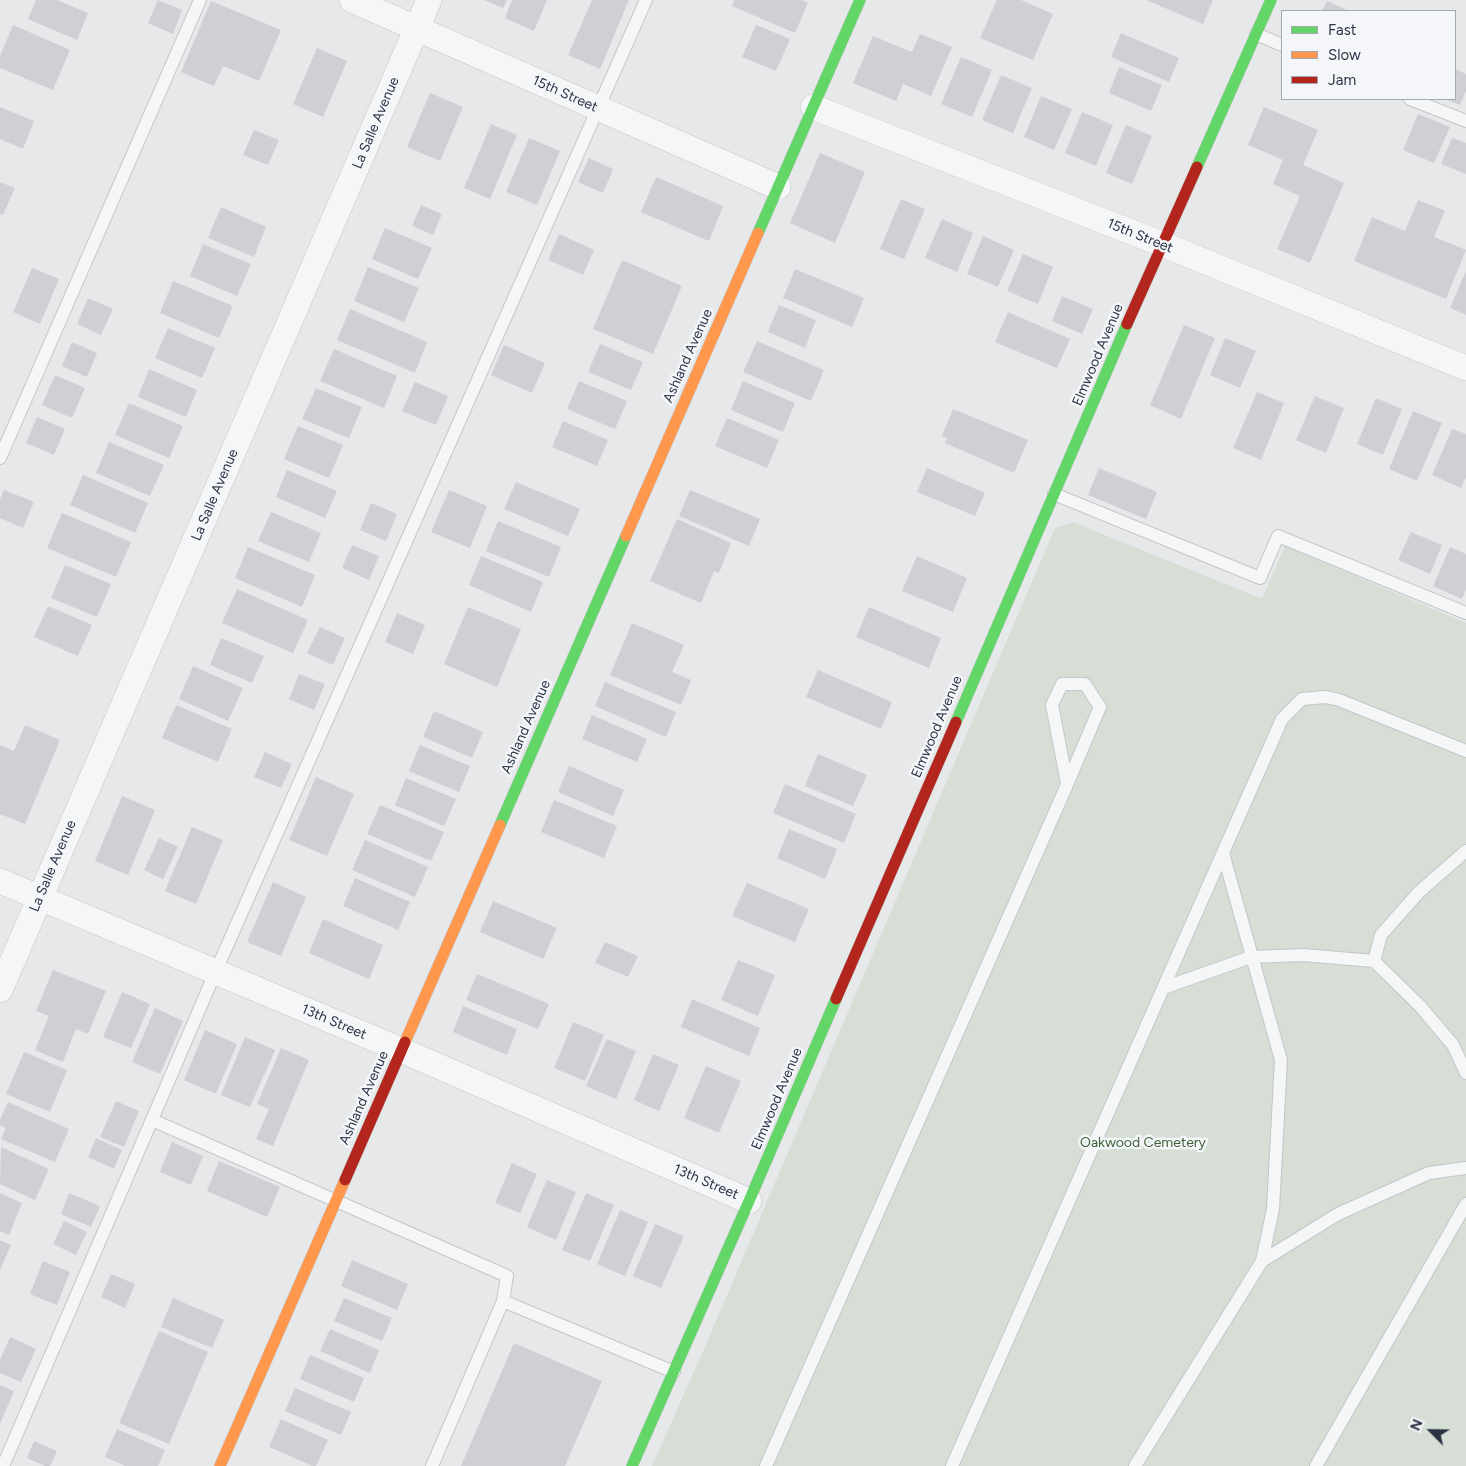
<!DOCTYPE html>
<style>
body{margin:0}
#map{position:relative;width:1466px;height:1466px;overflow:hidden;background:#e6e8ea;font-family:Figtree,sans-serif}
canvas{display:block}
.legend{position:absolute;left:1281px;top:10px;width:175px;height:90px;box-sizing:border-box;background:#f4f6f9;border:1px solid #a4a8b1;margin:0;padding:6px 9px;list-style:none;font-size:15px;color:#2b3445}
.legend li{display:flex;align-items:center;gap:10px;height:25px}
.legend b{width:25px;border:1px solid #a4a8b1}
.north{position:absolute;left:1406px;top:1406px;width:50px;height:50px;-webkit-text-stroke:4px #f4f6f9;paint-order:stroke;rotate:293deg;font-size:14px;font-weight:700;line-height:20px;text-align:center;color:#2b3445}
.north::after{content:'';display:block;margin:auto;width:18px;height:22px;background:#2b3445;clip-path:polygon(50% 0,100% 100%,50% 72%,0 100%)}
</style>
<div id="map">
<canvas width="1466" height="1466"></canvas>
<ul class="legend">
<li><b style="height:6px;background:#63d668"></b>Fast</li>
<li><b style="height:6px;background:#ff974d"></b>Slow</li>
<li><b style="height:6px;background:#b3261e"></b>Jam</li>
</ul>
<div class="north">N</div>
</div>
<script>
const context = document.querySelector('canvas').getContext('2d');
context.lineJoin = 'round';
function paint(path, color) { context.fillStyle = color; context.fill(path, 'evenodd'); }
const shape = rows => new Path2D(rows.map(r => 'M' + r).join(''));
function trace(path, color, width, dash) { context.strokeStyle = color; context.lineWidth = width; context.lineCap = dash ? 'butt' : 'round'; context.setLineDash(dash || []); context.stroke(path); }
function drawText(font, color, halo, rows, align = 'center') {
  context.font = font + ' Figtree,sans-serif'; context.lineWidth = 5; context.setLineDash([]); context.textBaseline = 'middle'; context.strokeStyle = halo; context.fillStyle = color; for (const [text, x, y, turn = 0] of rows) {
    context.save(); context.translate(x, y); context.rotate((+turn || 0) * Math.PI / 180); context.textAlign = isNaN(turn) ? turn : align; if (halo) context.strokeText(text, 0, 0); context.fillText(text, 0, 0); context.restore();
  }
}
paint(shape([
 [1073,522,1262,599,1285,546,1466,623,1466,1466,652,1466,703,1351,1055,528]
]), '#d6ded6');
paint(shape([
 [36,0,57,0,88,13,77,40,28,19],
 [158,0,182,10,173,34,148,23],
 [484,0,507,0,503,8],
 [512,0,547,0,534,31,505,18],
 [592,0,629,0,600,69,568,55],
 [734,0,802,0,808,3,795,33,732,6],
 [997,0,1021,0,1053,14,1033,60,980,38],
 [1146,0,1213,0,1203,24],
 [211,1,281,30,259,81,223,66,214,86,181,72],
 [1327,1,1349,11,1322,11],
 [13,25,70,50,53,90,0,68,0,56],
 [756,25,790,39,776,71,742,57],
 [1121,33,1179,58,1169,82,1111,57],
 [920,34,952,47,931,96,903,84,896,101,853,83,873,36,912,52],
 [317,48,347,61,323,117,293,104],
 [961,57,992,70,972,117,941,104],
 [1119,67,1162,85,1151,111,1109,93],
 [1455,69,1466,74,1466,91,1460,105,1445,99,1455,99],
 [1001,75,1032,88,1013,133,982,120],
 [430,93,463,107,440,161,407,147],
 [1041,96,1072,109,1054,150,1024,137],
 [0,107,34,121,23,149,0,139],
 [1264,107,1318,130,1303,165,1344,183,1310,263,1277,249,1300,196,1273,184,1283,160,1248,145],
 [1082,112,1113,125,1096,166,1065,153],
 [1418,114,1450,127,1434,163,1403,150],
 [491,124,517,135,490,199,464,188],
 [1126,125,1152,136,1132,184,1106,173],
 [254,130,279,140,268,165,243,155],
 [529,138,560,151,537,205,506,192],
 [1452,138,1466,143,1466,174,1441,164],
 [820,153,865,172,835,243,790,223],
 [589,158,613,169,603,193,578,182],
 [656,177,723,206,709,241,641,212],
 [0,182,15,188,3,215,0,214],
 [901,199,925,209,904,259,880,249],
 [1418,200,1445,211,1434,237,1466,250,1446,299,1354,261,1372,217,1405,231],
 [421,205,442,214,433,235,412,226],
 [221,207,266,227,254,257,208,238],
 [942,219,973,233,957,272,925,258],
 [385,228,432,248,418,279,372,259],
 [559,234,594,250,583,275,548,260],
 [983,236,1014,250,998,287,967,274],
 [203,244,251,264,237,296,190,276],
 [1023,254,1053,267,1038,304,1007,291],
 [622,260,682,286,653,354,593,329],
 [368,267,419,288,404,322,354,301],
 [32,268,59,279,40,324,13,312],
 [795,269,864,298,852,327,783,298],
 [1466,271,1466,315,1450,308],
 [173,281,233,306,219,338,160,313],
 [1062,296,1093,309,1082,334,1052,321],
 [88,298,113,309,101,335,77,324],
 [779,305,816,320,805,348,768,332],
 [350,309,427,342,415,373,337,340],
 [1008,312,1070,339,1057,368,995,342],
 [1184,325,1215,338,1181,419,1150,405],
 [168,328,215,348,202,378,155,358],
 [1225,338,1256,351,1240,388,1210,375],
 [757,341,824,370,811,401,743,372],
 [72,342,97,353,87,377,62,366],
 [600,344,643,362,631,390,588,372],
 [504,345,545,363,532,393,491,375],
 [334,349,397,376,384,408,320,381],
 [149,369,197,390,186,417,138,397],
 [55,375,85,388,72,418,42,405],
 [579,381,627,401,615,429,567,409],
 [743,381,795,403,783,432,731,410],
 [415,382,448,396,436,425,402,411],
 [316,388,362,407,349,438,302,419],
 [1257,392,1284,403,1261,460,1233,448],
 [1315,396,1344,408,1326,453,1296,440],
 [1376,398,1402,409,1383,455,1357,444],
 [129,403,183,426,169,458,115,435],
 [953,409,1028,440,1014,473,945,443,947,438,942,436],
 [1413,411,1442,423,1417,481,1389,469],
 [37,417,65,429,54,455,26,443],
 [727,418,779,440,767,468,715,446],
 [563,421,608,440,597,466,552,447],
 [298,426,343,445,329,478,284,459],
 [1452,429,1466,434,1466,477,1461,488,1432,475],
 [109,442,164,465,150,496,96,473],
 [927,468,985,493,975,516,917,492],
 [1099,468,1157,492,1146,519,1088,495],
 [287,470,337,491,325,518,276,497],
 [83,475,148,503,135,533,70,505],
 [516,482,580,509,568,536,504,509],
 [4,490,34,502,23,528,0,518,0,499],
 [449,490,487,506,470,548,431,532],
 [690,490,760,519,749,546,679,516],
 [371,503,397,514,386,541,360,530],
 [271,512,321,533,309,562,258,541],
 [62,513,131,542,116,577,47,548],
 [677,519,731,543,719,573,714,571,701,603,650,581],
 [498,521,561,547,549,577,486,551],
 [1411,532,1442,545,1430,574,1398,560],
 [352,545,379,556,369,580,342,568],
 [248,547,315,575,302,607,235,578],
 [1450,547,1466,554,1466,590,1462,599,1433,586],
 [481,556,543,582,531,612,469,585],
 [917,556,967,578,953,612,902,591],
 [65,565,111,584,97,617,51,598],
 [237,589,308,620,293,653,222,623],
 [48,606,92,625,78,656,34,637],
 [468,607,521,629,497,687,444,664],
 [869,607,941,638,929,668,856,637],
 [397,613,425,625,413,654,385,642],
 [632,623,684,645,672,672,691,680,681,705,610,675],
 [320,627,345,638,333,665,307,653],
 [221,638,264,656,252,683,210,665],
 [193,666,243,688,228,721,179,699],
 [818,670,892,702,881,729,806,697],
 [299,674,325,684,314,710,289,699],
 [605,682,676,712,666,737,595,706],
 [176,705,232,729,218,762,162,738],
 [434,711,483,732,472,758,423,737],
 [592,715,647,739,637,762,582,739],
 [25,725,60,740,25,824,0,814,0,745,14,751],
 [420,745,470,766,459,792,409,771],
 [265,752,292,764,281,788,254,777],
 [818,754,867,775,853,806,805,786],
 [569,766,624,790,613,816,558,792],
 [316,777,354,794,327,856,289,840],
 [406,778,456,799,444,826,395,805],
 [785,784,856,814,844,843,773,813],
 [122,796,155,810,128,875,95,861],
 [554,800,617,826,604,858,541,832],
 [380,805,444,832,431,861,367,834],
 [192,827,223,840,196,904,165,891],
 [789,829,837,849,825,879,777,858],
 [159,838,178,847,163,879,144,870],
 [365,840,428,867,415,897,352,870],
 [355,878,410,902,398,930,343,906],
 [273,882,306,897,281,956,247,942],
 [747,883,809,909,795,942,732,916],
 [493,901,557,928,543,959,480,932],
 [323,919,383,945,369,979,309,953],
 [605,942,638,956,628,977,595,963],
 [738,960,775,975,758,1016,721,1000],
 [53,970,106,991,88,1034,76,1029,63,1062,35,1050,49,1016,36,1011],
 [477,974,549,1004,538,1029,466,1000],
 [122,992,150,1004,131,1048,103,1037],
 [692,999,760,1028,749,1056,681,1027],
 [463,1006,517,1029,507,1055,453,1032],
 [155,1008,183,1021,160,1074,132,1062],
 [573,1022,604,1035,585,1081,554,1068],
 [205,1030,237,1044,216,1094,184,1080],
 [245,1037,275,1050,250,1107,221,1095],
 [607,1039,636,1051,616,1099,586,1086],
 [281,1048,309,1060,273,1146,256,1139,269,1109,257,1104],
 [24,1052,67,1070,50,1112,6,1094],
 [653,1054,679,1065,659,1111,634,1100],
 [706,1066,741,1081,719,1133,684,1118],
 [116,1101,139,1111,124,1147,100,1137],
 [8,1102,69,1129,55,1162,1,1139,6,1128,0,1125,0,1120],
 [96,1138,122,1150,114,1169,88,1157],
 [172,1142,203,1156,191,1185,160,1172],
 [1,1147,49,1169,35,1200,0,1184],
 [219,1161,280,1187,267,1217,207,1191],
 [512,1163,537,1174,520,1213,495,1203],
 [547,1180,576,1192,556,1240,527,1227],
 [0,1193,22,1203,9,1235,0,1231],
 [69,1193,100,1206,91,1227,61,1214],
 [586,1193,614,1205,590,1261,562,1250],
 [620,1210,648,1222,625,1276,597,1264],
 [64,1221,87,1232,76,1255,53,1244],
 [655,1224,684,1236,661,1288,633,1276],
 [0,1240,11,1245,0,1270],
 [352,1260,408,1284,397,1310,341,1286],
 [43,1261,70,1272,57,1305,30,1294],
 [111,1274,135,1284,125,1308,101,1297],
 [173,1298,224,1320,212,1348,161,1327],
 [344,1298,392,1318,382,1341,334,1321],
 [330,1329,379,1350,370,1373,320,1351],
 [159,1331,208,1352,169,1444,119,1423],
 [10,1337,36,1349,21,1382,0,1373,0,1360],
 [514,1343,602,1381,565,1466,461,1466],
 [310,1355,364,1378,354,1402,300,1379],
 [0,1385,14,1391,0,1424],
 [295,1388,351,1412,341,1435,285,1411],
 [281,1419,328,1440,316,1466,313,1466,269,1447],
 [117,1429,165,1450,158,1466,126,1466,105,1457],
 [34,1441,57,1451,50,1466,45,1466,27,1458]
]), '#ced0d3');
const lane = shape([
 [1256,34,1282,45],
 [1410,99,1466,121],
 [0,458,200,0],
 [1054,494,1260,578,1278,536,1466,613],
 [1223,853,1281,1060,1273,1209,1262,1261],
 [1374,961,1381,935,1419,892,1466,851],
 [1163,988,1251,957,1303,955,1374,961,1420,1006,1453,1045,1466,1073],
 [152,1120,507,1276,503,1301],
 [3,1466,215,973,646,0],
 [432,1466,503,1301,674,1372],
 [766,1466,1066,787,1100,707,1085,684,1062,684,1052,705,1067,783],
 [952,1466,1282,719,1302,699,1326,697,1339,700,1466,751],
 [1135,1466,1262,1261,1338,1214,1429,1173,1466,1168],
 [1316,1466,1466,1204]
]);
const street = shape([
 [352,0,778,187],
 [813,107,1162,244,1466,368],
 [0,881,401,1050,749,1201],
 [0,990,429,0]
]);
const fast = shape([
 [1197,167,1271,0],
 [758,233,860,0],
 [956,722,1127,324],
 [500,825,626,536],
 [632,1466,749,1201,836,999]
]);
const slow = shape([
 [626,536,758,233],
 [405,1042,500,825],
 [220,1466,345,1180]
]);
const jam = shape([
 [1127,324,1197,167],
 [836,999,956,722],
 [345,1180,405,1042]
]);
trace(lane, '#c4c6c8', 14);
trace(street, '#c4c6c8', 26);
trace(fast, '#c4c6c8', 12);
trace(slow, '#c4c6c8', 12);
trace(jam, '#c4c6c8', 12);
trace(lane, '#f5f6f7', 12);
trace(street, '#f5f6f7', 25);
trace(fast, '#63d668', 11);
trace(slow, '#ff974d', 11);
trace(jam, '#b3261e', 11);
drawText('14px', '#2b3445', '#f4f6f9', [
 ["15th Street",565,94,24],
 ["La Salle Avenue",376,123,-67],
 ["15th Street",1140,236,22],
 ["Elmwood Avenue",1098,355,-67],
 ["Ashland Avenue",688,356,-66],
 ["La Salle Avenue",215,495,-67],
 ["Ashland Avenue",526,727,-66],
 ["Elmwood Avenue",937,727,-67],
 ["La Salle Avenue",53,866,-67],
 ["13th Street",334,1022,23],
 ["Ashland Avenue",364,1098,-66],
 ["Elmwood Avenue",777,1099,-67],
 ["13th Street",706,1182,23]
]);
drawText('14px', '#3f6138', '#f4f6f9', [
 ["Oakwood Cemetery",1143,1143]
]);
</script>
